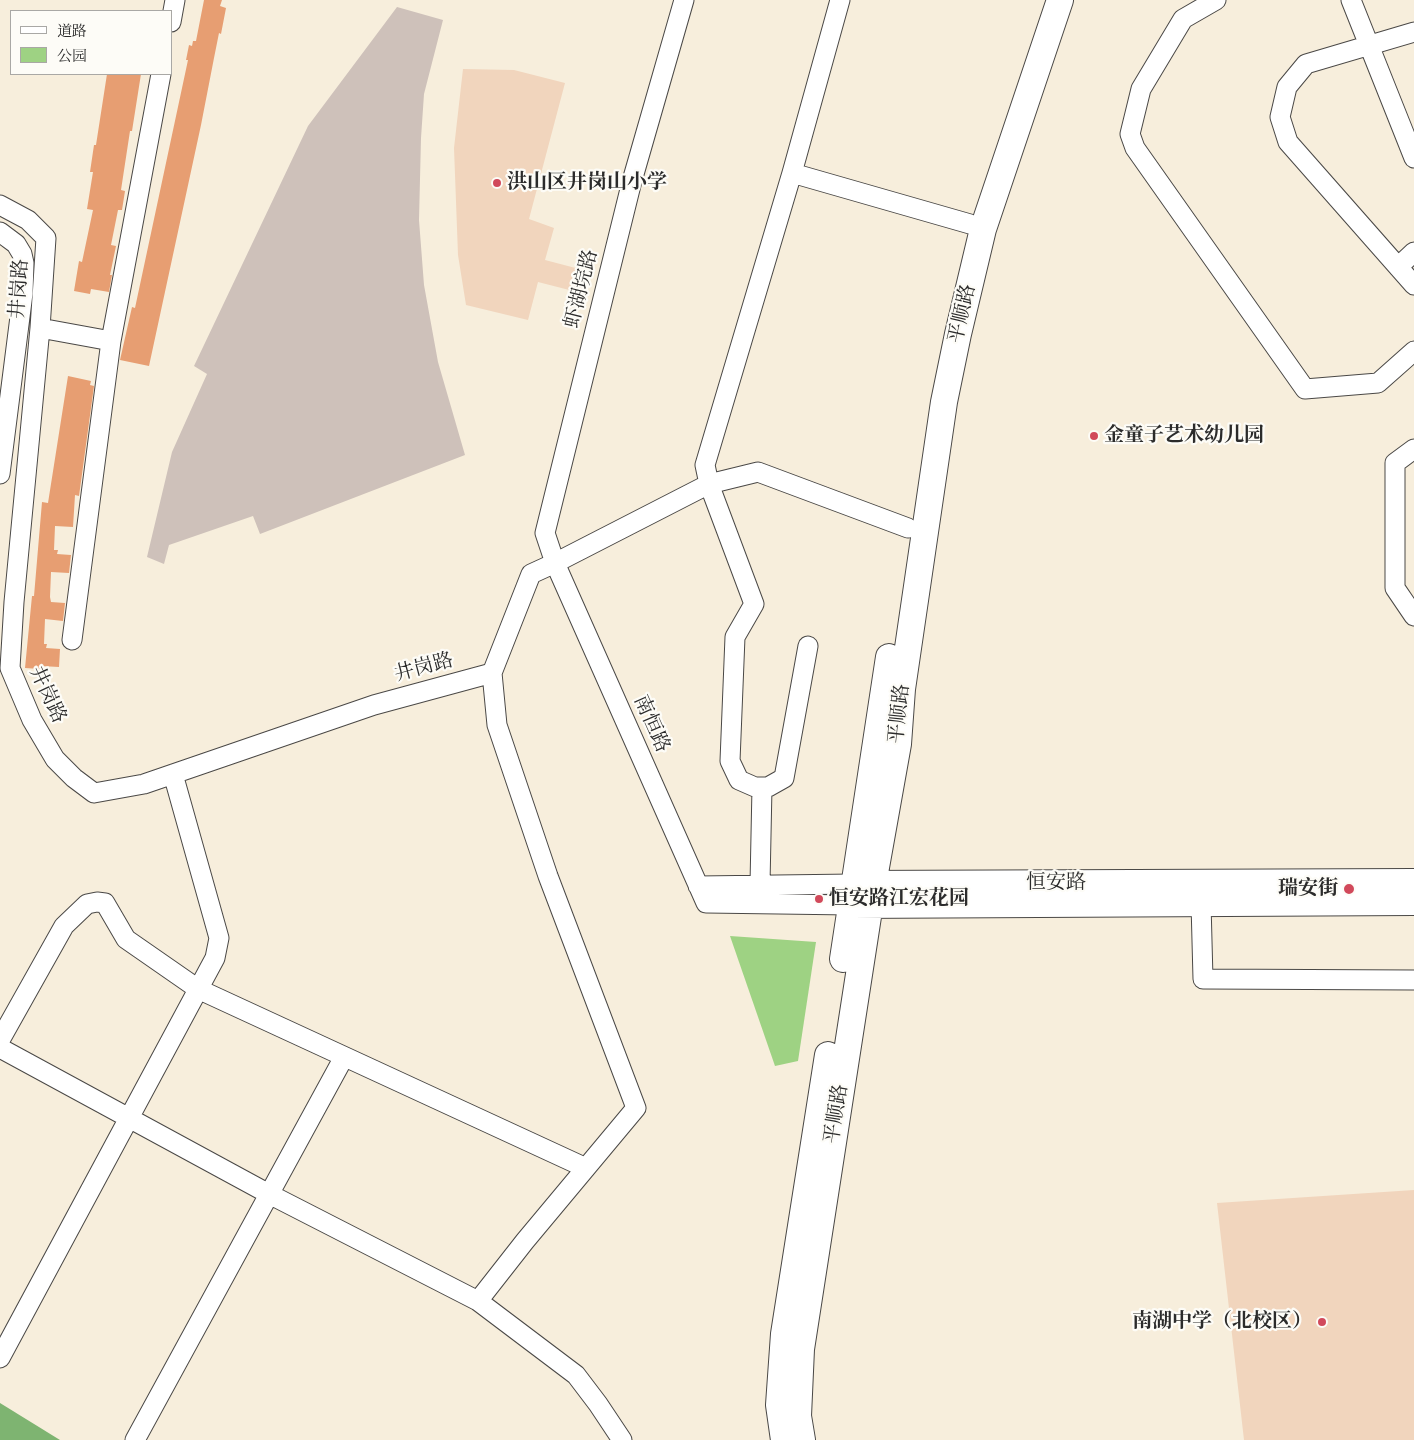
<!DOCTYPE html>
<meta charset="utf-8">
<style>
body{margin:0}
#map{position:relative;width:1414px;height:1440px;overflow:hidden;background:#f7eedc;font-family:Alegreya,"Noto Serif SC",serif}
canvas{display:block}
.legend{position:absolute;left:10px;top:10px;width:162px;height:65px;box-sizing:border-box;background:#fdfcf7;border:1px solid #a9a8a5;margin:0;padding:6px 9px;list-style:none;font-size:15px;color:#2b2b2b}
.legend li{display:flex;align-items:center;gap:10px;height:25px}
.legend b{width:25px;border:1px solid #a9a8a5}
</style>
<div id="map">
<canvas width="1414" height="1440"></canvas>
<ul class="legend">
<li><b style="height:6px;background:#fff"></b>道路</li>
<li><b style="height:14px;background:#9ed283"></b>公园</li>
</ul>
</div>
<script>
const context = document.querySelector('canvas').getContext('2d');
context.lineJoin = 'round';
function paint(path, color) { context.fillStyle = color; context.fill(path, 'evenodd'); }
const shape = rows => new Path2D(rows.map(r => 'M' + r).join(''));
function trace(path, color, width, dash) { context.strokeStyle = color; context.lineWidth = width; context.lineCap = dash ? 'butt' : 'round'; context.setLineDash(dash || []); context.stroke(path); }
function drawText(font, color, halo, rows, align = 'center') {
  context.font = font + ' Alegreya,"Noto Serif SC",serif'; context.lineWidth = 4.5; context.setLineDash([]); context.textBaseline = 'middle'; context.strokeStyle = halo; context.fillStyle = color; for (const [text, x, y, turn = 0] of rows) {
    context.save(); context.translate(x, y); context.rotate((+turn || 0) * Math.PI / 180); context.textAlign = isNaN(turn) ? turn : align; if (halo) context.strokeText(text, 0, 0); context.fillText(text, 0, 0); context.restore();
  }
}
paint(shape([
 [463,69,514,70,565,83,529,219,554,228,545,260,587,271,581,293,538,282,528,320,466,305,458,255,454,148],
 [1414,1190,1414,1440,1244,1440,1217,1203]
]), '#f1d5bd');
paint(shape([
 [397,7,443,20,424,94,421,138,419,220,424,285,438,362,465,455,260,534,253,516,169,545,164,564,147,557,172,452,207,374,194,366,308,126]
]), '#cec1ba');
paint(shape([
 [730,936,816,942,798,1061,775,1066]
]), '#9ed283');
paint(shape([
 [0,1403,60,1440,0,1440]
]), '#7eb471');
paint(shape([
 [204,0,222,0,220,6,226,8,221,34,219,33,214,58,201,125,149,366,120,360,132,307,135,308,188,60,186,60,189,45,192,46,193,41,196,41],
 [107,74,141,74,132,131,130,131,121,190,125,191,122,210,118,210,111,245,116,246,110,275,112,275,109,292,91,289,90,294,74,291,79,261,82,262,93,210,87,209,93,172,90,172,94,145,96,145],
 [68,376,91,381,90,385,94,386,79,496,75,495,73,527,55,526,54,550,58,550,57,554,71,555,69,573,51,572,50,597,51,602,65,603,63,621,45,619,44,644,47,644,46,648,60,649,59,667,41,666,40,669,25,668,32,596,34,596,42,502,48,503]
]), '#e79e72');
const street = shape([
 [1216,0,1183,19,1141,89,1130,134,1135,148,1305,389,1378,383,1414,351],
 [1351,0,1414,158],
 [171,22,175,0],
 [1414,32,1306,64,1287,87,1280,117,1288,142,1414,285],
 [792,173,970,224],
 [0,205,28,220,46,238,40,328,14,602,10,668,32,720,55,759,74,778,94,793,144,784,374,705,492,673],
 [0,232,16,244,22,254,24,263,23,293,0,474],
 [1398,267,1414,252],
 [40,328,111,341],
 [1414,449,1395,463,1395,588,1414,616],
 [72,640,111,341,161,74],
 [808,646,784,778,768,787,755,787,739,780,730,761,735,637,754,604,709,484,705,465,792,173,840,0],
 [760,884,762,787],
 [698,886,854,884],
 [1201,903,1203,979,1414,980],
 [851,905,706,903,555,563,709,484,758,472,908,528],
 [0,1040,64,926,87,904,97,902,105,903,126,939,198,989,586,1168],
 [0,1048,269,1194,478,1301,525,1241,636,1108,548,876,497,725,492,673,531,574,555,563,545,533,632,181,684,0],
 [478,1301,576,1375,598,1404,622,1440],
 [0,1358,215,958,219,938,173,774],
 [135,1440,344,1057]
]);
const secondary = shape([
 [855,884,1414,882],
 [851,905,1414,902],
 [843,959,889,657],
 [784,1440,779,1405,784,1334,828,1055],
 [802,1440,798,1416,801,1349,873,884,898,744,902,689,944,402,958,334,983,229,1060,0]
]);
trace(street, '#4a4846', 21);
trace(secondary, '#4a4846', 28);
trace(street, '#fff', 19);
trace(secondary, '#fff', 26);
for (const [x, y, r, color] of [
 [497,183,5,"#d1495b"],
 [1094,436,5,"#d1495b"],
 [1349,889,6,"#d1495b"],
 [819,899,5,"#d1495b"],
 [1322,1322,5,"#d1495b"]
]) { const dot = new Path2D(); dot.arc(x, y, r, 0, 2 * Math.PI); context.fillStyle = color; context.fill(dot); trace(dot, '#fdfcf7', 2); }
drawText('bold 20px', '#2b2b2b', '#fdfcf7', [
 ["洪山区井岗山小学",507,183],
 ["金童子艺术幼儿园",1104,436],
 ["瑞安街",1338,889,"right"],
 ["恒安路江宏花园",829,899],
 ["南湖中学（北校区）",1312,1322,"right"]
], 'left');
drawText('20px', '#2b2b2b', '#fdfcf7', [
 ["井岗路",20,289,-86],
 ["虾湖垸路",582,289,-76],
 ["平顺路",963,314,-77],
 ["井岗路",424,668,-15],
 ["井岗路",47,695,65],
 ["平顺路",900,714,-84],
 ["南恒路",651,724,66],
 ["恒安路",1056,883],
 ["平顺路",837,1114,-81]
]);
</script>
